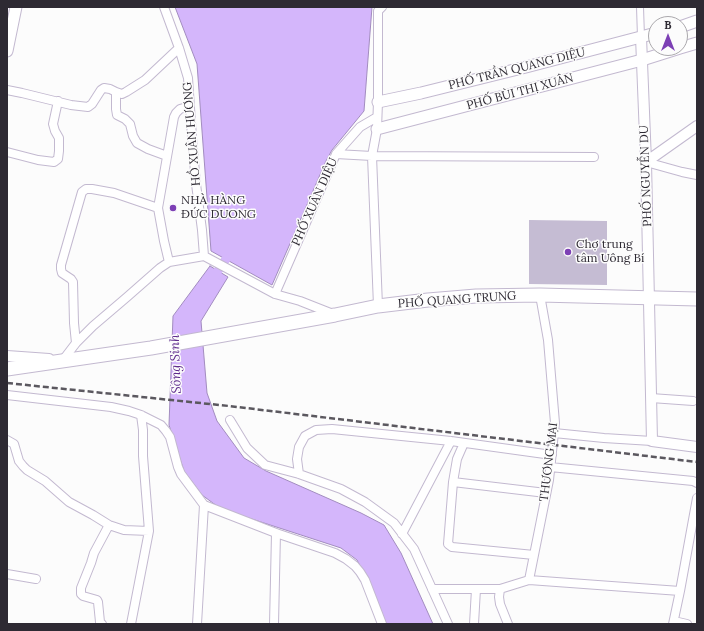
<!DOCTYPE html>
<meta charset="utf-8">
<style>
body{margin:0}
#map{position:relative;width:704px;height:631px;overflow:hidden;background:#fcfcfc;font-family:Lora,serif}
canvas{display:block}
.frame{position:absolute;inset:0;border:8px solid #2e2a33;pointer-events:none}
.north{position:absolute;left:648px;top:16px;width:40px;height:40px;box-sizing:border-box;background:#fcfcfc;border:1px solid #aaa8ac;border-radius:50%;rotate:0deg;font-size:11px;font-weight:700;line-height:16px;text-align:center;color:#2e2a33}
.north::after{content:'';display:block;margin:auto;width:14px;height:18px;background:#7d40b5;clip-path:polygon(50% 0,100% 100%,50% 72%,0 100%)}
</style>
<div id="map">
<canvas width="704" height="631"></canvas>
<div class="frame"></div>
<div class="north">B</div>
</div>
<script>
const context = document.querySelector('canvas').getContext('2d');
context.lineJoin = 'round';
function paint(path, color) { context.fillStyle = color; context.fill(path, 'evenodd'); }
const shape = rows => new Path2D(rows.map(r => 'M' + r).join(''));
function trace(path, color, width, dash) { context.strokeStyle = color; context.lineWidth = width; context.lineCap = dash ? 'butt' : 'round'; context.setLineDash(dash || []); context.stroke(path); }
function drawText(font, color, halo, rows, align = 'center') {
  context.font = font + ' Lora,serif'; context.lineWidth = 3; context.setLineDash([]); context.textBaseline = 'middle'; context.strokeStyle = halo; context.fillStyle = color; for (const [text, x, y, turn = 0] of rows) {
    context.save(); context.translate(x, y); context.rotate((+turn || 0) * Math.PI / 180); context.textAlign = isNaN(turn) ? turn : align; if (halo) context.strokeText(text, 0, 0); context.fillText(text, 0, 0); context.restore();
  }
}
const water = shape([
 [175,7,372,7,364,111,332,150,326,161,272,285,211,251,197,64,175,7],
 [210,266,228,277,201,321,207,393,217,421,244,458,266,471,361,513,384,525,401,553,433,624,383,624,365,576,357,560,341,548,221,509,202,495,184,471,169,425,173,316,210,266]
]);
paint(water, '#d4b6fb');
trace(water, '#a28cbf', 1);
trace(shape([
 [211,281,226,259]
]), '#d4b6fb', 9);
paint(shape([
 [529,220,607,221,607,285,529,284]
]), '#c5bcd3');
const pedestrian = shape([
 [640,7,641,37]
]);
const minor = shape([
 [164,7,179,48,188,78,192,137,196,184,202,230,204,256],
 [7,90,22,93,71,105,88,107,92,104,101,90,104,88,110,89,116,92,122,94,126,92,145,80,179,48],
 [116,92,116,109,117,115,125,119,130,124,133,136,137,143,148,149,167,156],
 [7,152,38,160,54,162,58,159,59,151,59,138,55,131,53,124,58,101],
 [336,154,372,156,377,129,378,102,378,11,382,7],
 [646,162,682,172,697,175],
 [204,256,275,294,300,301,333,314],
 [169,262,164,241,158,208,174,117,176,113,180,109,190,106],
 [275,294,336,154,360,127,377,117],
 [378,306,372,156,594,157],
 [76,343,74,323,73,282,71,279,62,273,61,269,61,265,82,192,86,189,92,189,114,193,158,208],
 [63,360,76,343,93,326,127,297,160,268,169,262,204,256],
 [7,395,111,407,129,411,141,415,161,425,166,431,170,437,178,467,181,474,204,505,276,533,335,553,346,559,355,566,360,572,365,580,382,624],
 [651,398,693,401],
 [230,420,247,448,265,465,299,474,341,489,365,502,394,523,414,549,448,624],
 [554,433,604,438,652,441],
 [7,440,14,444,19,461,23,466,27,470,45,481,69,502,93,515,109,525,124,530,149,531],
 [464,443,457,459,453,482,448,544,452,547,534,555],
 [550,467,693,481,697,483],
 [299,474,297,459,299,447,305,436,316,430,332,429,451,441,552,455],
 [453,482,546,493],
 [402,534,451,441],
 [7,574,36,579],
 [529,580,549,480,555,423,548,340,540,295],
 [432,589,500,589,529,580,680,591],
 [500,589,499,597,500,604,508,624],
 [674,621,687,624],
 [102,624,100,622,98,602,97,600,83,596,81,594,81,588,91,563,94,553,109,525],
 [131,624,149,531,143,456,143,430,141,415],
 [197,624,204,505],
 [274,624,276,533],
 [474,624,476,589],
 [673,624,680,591,697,498]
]);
const tertiary = shape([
 [641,37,646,162,652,441,697,447],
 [646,162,697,126],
 [7,356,49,359]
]);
const secondary = shape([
 [680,27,697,21],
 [680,48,697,43],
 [7,51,16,7],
 [378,102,421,93,526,67,656,33],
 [377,129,642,60,680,48]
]);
const primary = shape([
 [7,369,151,348,335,315,378,306,428,300,476,296,540,295,697,299]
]);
trace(pedestrian, '#c3b9d0', 8);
trace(minor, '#c3b9d0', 10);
trace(tertiary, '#c3b9d0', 12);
trace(secondary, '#c3b9d0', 13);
trace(primary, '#c3b9d0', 15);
trace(pedestrian, '#fff', 6);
trace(minor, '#fff', 8);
trace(tertiary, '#fff', 10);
trace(secondary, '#fff', 11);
trace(primary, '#fff', 13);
trace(shape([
 [7,383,229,406,697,462]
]), '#5b585f', 2.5, [6, 3]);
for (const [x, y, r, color] of [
 [173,208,4,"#7d40b5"],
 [568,252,4,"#7d40b5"]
]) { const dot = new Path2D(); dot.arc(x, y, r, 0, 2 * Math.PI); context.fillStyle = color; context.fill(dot); trace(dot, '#fcfcfc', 1.5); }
drawText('12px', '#2e2a33', '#fcfcfc', [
 ["PHỐ TRẦN QUANG DIỆU",517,69,-14],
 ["PHỐ BÙI THỊ XUÂN",520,92,-15],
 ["HỒ XUÂN HƯƠNG",192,134,-95],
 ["PHỐ NGUYỄN DU",646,176,-92],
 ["PHỐ XUÂN DIỆU",315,202,-66],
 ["PHỐ QUANG TRUNG",457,300,-4],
 ["THƯƠNG MẠI",549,462,-83]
]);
drawText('12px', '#2e2a33', '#fcfcfc', [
 ["NHÀ HÀNG",181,201],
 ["ĐỨC DUONG",181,215],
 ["Chợ trung",576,245],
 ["tâm Uông Bí",576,259]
], 'left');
drawText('italic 13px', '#5f2c8d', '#fcfcfc', [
 ["Sông Sinh",176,364,-92]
]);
</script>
